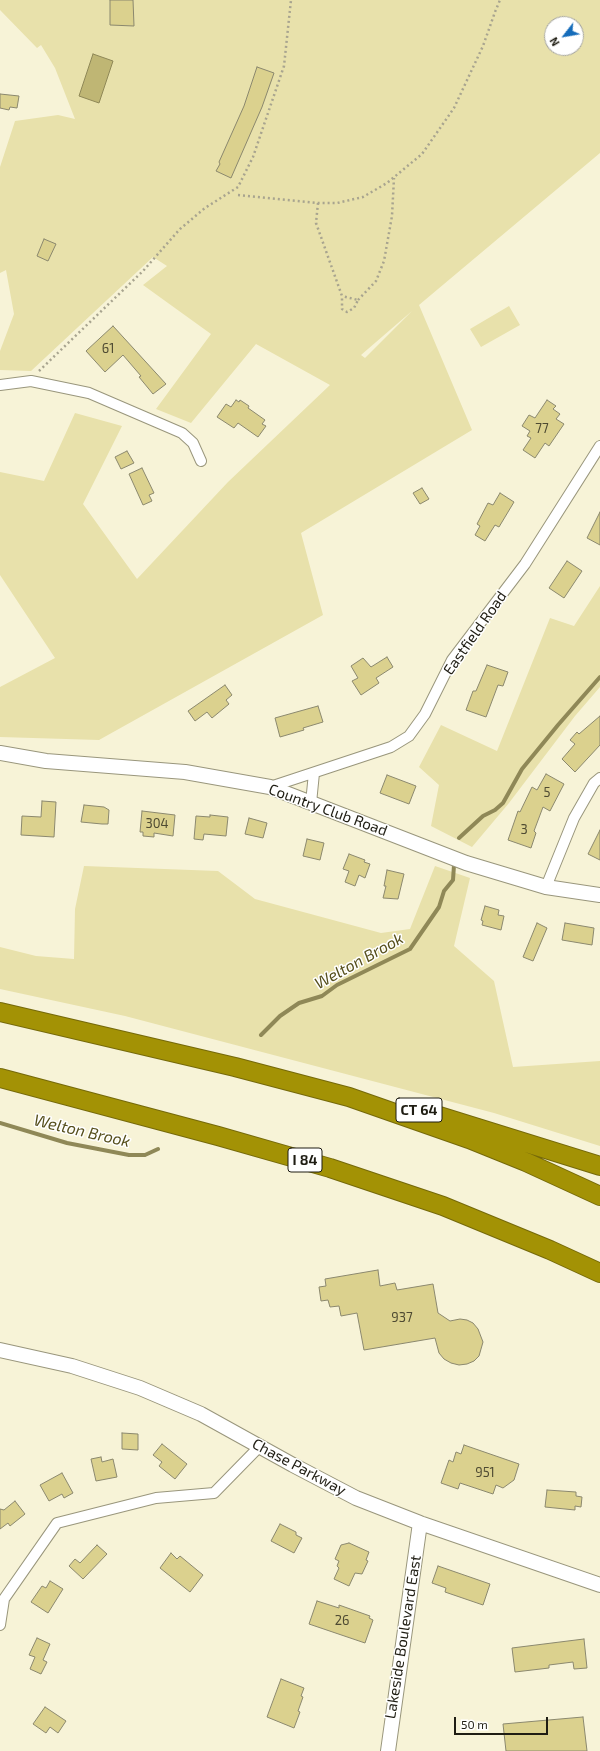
<!DOCTYPE html>
<style>
body{margin:0}
#map{position:relative;width:600px;height:1751px;overflow:hidden;background:#f7f3d7;font-family:"Exo 2",sans-serif}
canvas{display:block}
.north{position:absolute;left:544px;top:16px;width:40px;height:40px;box-sizing:border-box;background:#fff;border:1px solid #a5a5a1;border-radius:50%;rotate:239deg;font-size:11px;font-weight:700;line-height:16px;text-align:center;color:#1f1d13}
.north::after{content:'';display:block;margin:auto;width:14px;height:18px;background:#156cba;clip-path:polygon(50% 0,100% 100%,50% 72%,0 100%)}
.scale{position:absolute;left:454px;top:1717px;width:94px;height:18px;box-sizing:border-box;border:2px solid #1f1d13;border-top:0;padding-left:5px;font-size:12px;line-height:14px;white-space:nowrap;color:#1f1d13;-webkit-text-stroke:3px #fff;paint-order:stroke}
</style>
<div id="map">
<canvas width="600" height="1751"></canvas>
<div class="north">N</div>
<div class="scale">50 m</div>
</div>
<script>
const context = document.querySelector('canvas').getContext('2d');
context.lineJoin = 'round';
function paint(path, color) { context.fillStyle = color; context.fill(path, 'evenodd'); }
const shape = rows => new Path2D(rows.map(r => 'M' + r).join(''));
function trace(path, color, width, dash) { context.strokeStyle = color; context.lineWidth = width; context.lineCap = dash ? 'butt' : 'round'; context.setLineDash(dash || []); context.stroke(path); }
function drawText(font, color, halo, rows, align = 'center') {
  context.font = font + ' "Exo 2",sans-serif'; context.lineWidth = 3; context.setLineDash([]); context.textBaseline = 'middle'; context.strokeStyle = halo; context.fillStyle = color; for (const [text, x, y, turn = 0] of rows) {
    context.save(); context.translate(x, y); context.rotate((+turn || 0) * Math.PI / 180); context.textAlign = isNaN(turn) ? turn : align; if (halo) context.strokeText(text, 0, 0); context.fillText(text, 0, 0); context.restore();
  }
}
paint(shape([
 [0,0,600,0,600,153,419,305,472,430,301,533,323,615,99,740,0,737,0,687,55,658,0,575,0,472,44,481,75,413,122,426,83,504,137,579,228,482,330,385,256,344,191,423,156,409,211,334,143,285,167,266,153,257,31,371,0,370,0,351,14,314,6,270,0,273,0,167,15,121,58,115,75,119,55,68,41,45,37,48,0,10],
 [552,24,576,24,576,48,552,48],
 [412,311,365,358,361,355],
 [509,306,520,325,481,347,470,329],
 [600,586,600,687,575,716,509,803,472,847,431,826,439,785,419,767,441,725,497,751,550,618,574,626],
 [84,866,218,871,255,899,381,933,410,929,435,866,470,878,454,946,494,981,513,1067,600,1061,600,1146,494,1113,125,1016,0,989,0,947,36,956,74,959,75,909]
]), '#e8e1ab');
const water = shape([
 [93,54,113,61,99,103,79,96,93,54]
]);
paint(water, '#bfb674');
trace(water, '#8f8857', 1);
trace(shape([
 [459,838,483,816,495,810,503,803,522,769,558,725,600,677],
 [261,1035,280,1016,299,1003,322,996,337,985,410,949,439,907,444,891,453,880,454,865],
 [0,1123,67,1143,129,1155,145,1155,158,1149]
]), '#8f8857', 4);
const building = shape([
 [110,0,133,0,134,26,110,25,110,0],
 [257,67,274,73,262,107,231,178,216,171,220,164,219,162,244,106,257,67],
 [0,94,19,96,17,108,10,107,9,110,0,108,0,94],
 [44,239,56,244,48,261,37,256,44,239],
 [113,326,166,384,153,394,139,377,141,376,123,355,105,372,86,351,113,326],
 [236,400,239,402,240,400,249,406,248,408,265,420,262,424,266,426,258,437,238,423,234,428,217,417,226,404,231,407,236,400],
 [547,400,556,406,553,409,560,414,556,419,564,424,549,446,545,443,535,458,523,450,531,438,527,436,530,431,522,426,529,415,535,418,547,400],
 [127,451,134,463,121,469,115,457,127,451],
 [142,468,154,493,149,495,152,501,143,505,129,474,142,468],
 [422,488,429,499,420,504,413,493,422,488],
 [500,493,514,502,499,527,495,525,485,541,475,535,480,526,477,524,488,503,493,505,500,493],
 [600,512,600,545,587,538,600,512],
 [567,561,582,571,564,598,549,588,567,561],
 [387,657,393,667,376,678,379,683,361,695,352,681,358,678,351,666,363,658,371,667,387,657],
 [487,665,508,672,503,686,498,685,486,717,466,710,473,691,476,691,487,665],
 [225,685,232,695,226,700,229,704,212,718,207,712,195,721,188,711,225,685],
 [318,706,323,722,303,728,304,730,280,737,275,718,318,706],
 [600,716,600,745,575,772,562,759,575,744,570,740,577,732,579,734,600,716],
 [546,774,564,784,550,811,543,807,534,831,536,833,531,848,508,840,518,811,520,812,532,787,537,790,546,774],
 [387,775,416,786,409,804,380,793,387,775],
 [42,801,56,802,54,837,21,835,22,816,41,817,42,801],
 [84,805,104,807,109,810,108,824,102,824,81,822,84,805],
 [142,811,175,815,173,836,154,833,154,837,143,836,143,832,140,832,142,811],
 [210,815,228,817,226,836,204,834,203,840,194,839,196,816,210,817,210,815],
 [249,818,267,823,263,838,245,834,249,818],
 [600,830,600,860,588,854,600,830],
 [307,839,324,843,320,860,303,856,307,839],
 [349,854,365,860,364,862,370,864,365,878,359,875,355,886,345,882,349,871,343,869,349,854],
 [387,870,404,874,398,899,383,898,386,886,384,886,387,870],
 [485,906,499,910,498,915,504,916,501,930,482,925,483,921,481,920,485,906],
 [537,923,547,928,533,961,523,957,537,923],
 [565,923,594,928,592,945,562,940,565,923],
 [378,1270,380,1286,395,1283,397,1290,433,1284,438,1313,450,1321,460,1319,467,1320,473,1323,478,1329,483,1342,479,1356,474,1361,467,1364,459,1365,451,1363,444,1359,439,1353,435,1338,364,1350,357,1313,341,1316,339,1306,330,1307,328,1300,321,1301,319,1287,326,1286,325,1279,378,1270],
 [122,1433,138,1434,138,1450,122,1449,122,1433],
 [162,1444,187,1464,175,1479,159,1466,162,1462,153,1455,162,1444],
 [464,1445,519,1464,514,1480,503,1488,496,1485,493,1494,460,1483,458,1489,441,1483,449,1460,453,1462,456,1452,461,1454,464,1445],
 [101,1457,102,1462,113,1459,117,1477,96,1481,91,1459,101,1457],
 [62,1473,73,1493,64,1498,62,1494,49,1501,40,1485,62,1473],
 [547,1490,576,1492,576,1496,582,1497,581,1507,575,1506,575,1510,545,1507,547,1490],
 [15,1501,25,1514,10,1526,8,1523,0,1529,0,1509,4,1510,15,1501],
 [280,1524,296,1532,296,1535,302,1538,294,1553,271,1541,280,1524],
 [349,1543,369,1552,366,1560,368,1561,362,1574,355,1573,349,1586,334,1579,339,1568,337,1566,339,1561,335,1559,341,1545,349,1543],
 [97,1545,107,1554,83,1579,69,1566,75,1559,80,1563,97,1545],
 [171,1553,177,1559,180,1556,203,1575,190,1592,160,1568,171,1553],
 [438,1566,490,1584,483,1605,445,1592,446,1588,432,1583,438,1566],
 [50,1581,63,1589,48,1613,31,1602,42,1586,46,1588,50,1581],
 [317,1601,339,1608,339,1605,370,1616,369,1618,373,1620,365,1643,309,1624,317,1601],
 [37,1638,50,1644,43,1660,47,1662,41,1674,30,1669,35,1657,29,1655,37,1638],
 [584,1639,587,1668,574,1669,573,1662,549,1665,549,1668,515,1672,512,1648,584,1639],
 [281,1679,304,1688,301,1696,303,1697,298,1711,300,1712,294,1728,267,1717,281,1679],
 [45,1707,66,1721,58,1733,50,1727,46,1733,33,1724,45,1707],
 [583,1717,587,1751,506,1751,503,1724,583,1717]
]);
paint(building, '#dbd18e');
trace(building, '#8b886e', 1);
const street = shape([
 [0,385,31,381,89,393,182,433,193,443,201,461],
 [270,787,391,747,409,736,425,714,452,660,525,564,600,446],
 [311,803,314,773],
 [546,887,574,818,594,783,600,778],
 [0,1625,4,1599,57,1523,156,1498,214,1493,260,1446]
]);
const secondary = shape([
 [0,753,46,761,185,772,270,787,466,863,546,887,600,895],
 [0,1350,72,1366,140,1388,201,1414,293,1465,356,1498,420,1523,600,1585],
 [388,1751,420,1523]
]);
const highway = shape([
 [0,1012,235,1067,349,1097,469,1139,526,1162,600,1196],
 [0,1078,218,1136,330,1168,443,1206,550,1250,600,1273],
 [433,1114,600,1166]
]);
trace(street, '#99967c', 12);
trace(secondary, '#99967c', 16);
trace(highway, '#75690a', 20);
trace(shape([
 [238,195,318,203,337,203,363,197,387,183,422,154,454,108,483,46,495,12,500,0],
 [318,203,316,223,342,296,342,309,347,312,354,308,358,300,342,296],
 [358,300,376,281,384,261,392,216,394,178],
 [39,371,143,271,180,229,205,208,238,187,253,157,284,66,291,0]
]), '#a8a48f', 2.5, [2, 3]);
trace(street, '#fff', 10);
trace(secondary, '#fff', 14);
trace(highway, '#a39205', 18);
drawText('13px', '#4e4a32', null, [
 ["61",108,349],
 ["77",542,429],
 ["5",547,793],
 ["304",157,824],
 ["3",524,830],
 ["937",402,1318],
 ["951",485,1473],
 ["26",342,1621]
]);
for (const [x, y, w] of [
 [419,1110,46],
 [305,1160,34]
]) { const box = new Path2D(); box.roundRect(x - w / 2, y - 12, w, 24, 3); context.fillStyle = '#fff'; context.fill(box); trace(box, '#1f1d13', 1); }
drawText('bold 14px', '#1f1d13', null, [
 ["CT 64",419,1110],
 ["I 84",305,1160]
]);
drawText('15px', '#1f1d13', '#fff', [
 ["Eastfield Road",475,633,-55],
 ["Country Club Road",328,810,20],
 ["Chase Parkway",299,1467,28],
 ["Lakeside Boulevard East",403,1637,-81]
]);
drawText('italic 16px', '#564f1c', '#fff', [
 ["Welton Brook",359,961,-29],
 ["Welton Brook",82,1131,13]
]);
</script>
